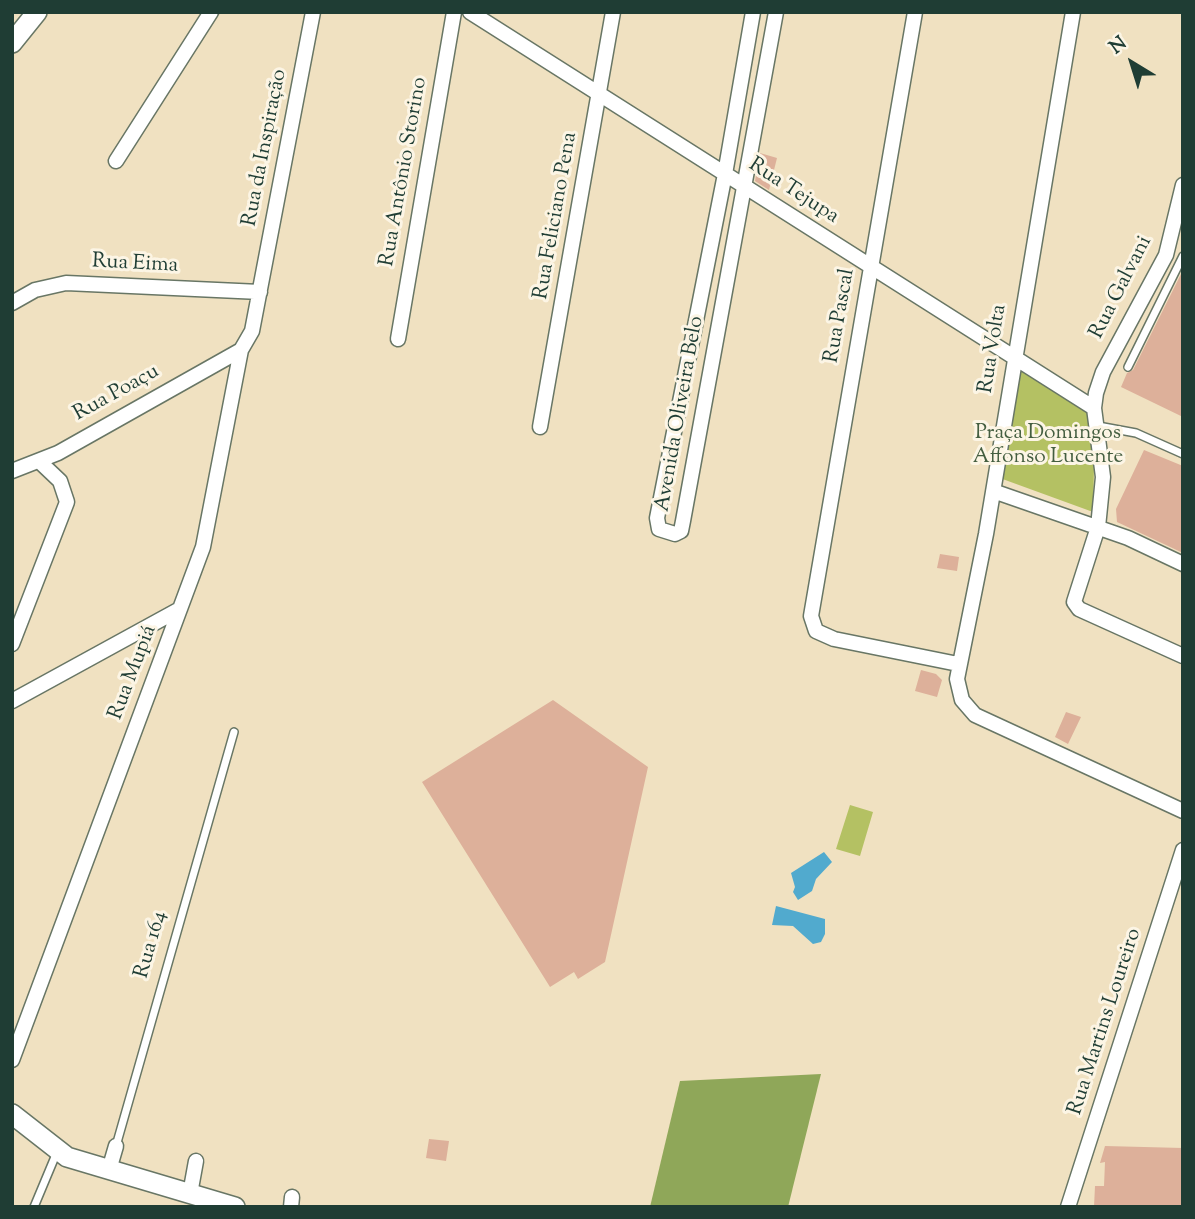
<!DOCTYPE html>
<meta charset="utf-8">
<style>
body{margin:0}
#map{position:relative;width:1195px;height:1219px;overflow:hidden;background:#f0e1c1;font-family:"Sorts Mill Goudy",serif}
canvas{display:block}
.frame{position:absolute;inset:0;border:14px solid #1f3d34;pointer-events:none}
.north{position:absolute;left:1097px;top:28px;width:70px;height:70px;-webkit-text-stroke:5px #fcf5e5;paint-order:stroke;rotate:322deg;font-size:19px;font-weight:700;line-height:28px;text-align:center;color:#1f3d34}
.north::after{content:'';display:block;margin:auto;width:24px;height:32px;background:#1f3d34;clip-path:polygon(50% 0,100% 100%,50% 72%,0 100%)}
</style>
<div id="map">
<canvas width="1195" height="1219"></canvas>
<div class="frame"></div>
<div class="north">N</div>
</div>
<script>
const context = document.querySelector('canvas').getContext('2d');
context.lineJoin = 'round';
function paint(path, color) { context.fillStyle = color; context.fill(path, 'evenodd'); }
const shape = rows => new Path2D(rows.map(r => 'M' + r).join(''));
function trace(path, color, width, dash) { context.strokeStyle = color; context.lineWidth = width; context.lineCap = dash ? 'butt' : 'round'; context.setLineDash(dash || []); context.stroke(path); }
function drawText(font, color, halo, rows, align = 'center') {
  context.font = font + ' "Sorts Mill Goudy",serif'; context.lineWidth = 6; context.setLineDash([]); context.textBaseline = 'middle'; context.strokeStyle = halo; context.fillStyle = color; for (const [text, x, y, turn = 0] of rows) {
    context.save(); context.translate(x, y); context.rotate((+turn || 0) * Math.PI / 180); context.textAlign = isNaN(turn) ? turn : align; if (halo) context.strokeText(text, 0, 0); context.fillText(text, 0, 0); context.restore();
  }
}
paint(shape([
 [1026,367,1089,410,1095,423,1093,512,997,477,1015,370],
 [850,805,873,812,860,856,836,849]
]), '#b4c163');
paint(shape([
 [821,1074,788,1207,650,1207,680,1081]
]), '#8fa759');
paint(shape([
 [824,852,832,862,816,879,812,891,798,900,793,892,795,887,791,873],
 [776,906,825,919,825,934,821,942,813,944,793,926,772,925]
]), '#51aace');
paint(shape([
 [760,153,777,158,769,190,755,181],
 [1183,270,1183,417,1121,387,1127,373,1133,370],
 [1144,450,1183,466,1183,553,1117,522,1116,509],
 [940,554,959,557,957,571,937,568],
 [921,670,936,674,942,680,937,697,915,691],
 [553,700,648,767,605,962,578,979,574,972,550,987,422,782],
 [1066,712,1081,717,1068,744,1055,737],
 [429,1139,449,1141,446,1161,426,1158],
 [1105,1146,1183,1148,1183,1207,1094,1207,1095,1186,1104,1186,1105,1162,1100,1163]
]), '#ddb09a');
const lane = shape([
 [1128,367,1183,256],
 [1098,426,1136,433,1183,454],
 [116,1146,234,732],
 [34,1207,57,1152]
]);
const street = shape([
 [470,12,1094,408],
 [753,12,725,174,657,518,659,529,675,534,681,531,683,521,776,12],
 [915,12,811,616,816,631,834,639,958,664],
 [1073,12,986,534,957,679,962,700,975,715,1183,811],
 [116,161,211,12],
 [1183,185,1166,255,1103,372,1096,393,1094,408,1103,477,1098,527,1074,602,1079,609,1183,656],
 [12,303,35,290,66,283,260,292],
 [398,339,454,12],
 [540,427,613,12],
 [12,471,58,453,241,350],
 [993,491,1128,538,1183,564],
 [12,644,67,502,60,481,40,462],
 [12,701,180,609],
 [12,1060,203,547,241,350,252,331,313,12],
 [109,1170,116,1146],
 [190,1194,196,1161],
 [291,1207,292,1197],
 [1068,1207,1183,850]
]);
const secondary = shape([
 [12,43,37,12],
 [12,1114,67,1157,235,1207]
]);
trace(lane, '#687665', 10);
trace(street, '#687665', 17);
trace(secondary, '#687665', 22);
trace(lane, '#fff', 7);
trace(street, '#fff', 14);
trace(secondary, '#fff', 19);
drawText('21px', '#1f3d34', '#fcf5e5', [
 ["Rua da Inspiração",266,148,-79],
 ["Rua Antônio Storino",405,172,-80],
 ["Rua Tejupa",793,192,33],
 ["Rua Feliciano Pena",557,216,-80],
 ["Rua Eima",135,265,3],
 ["Rua Galvani",1122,288,-63],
 ["Rua Pascal",841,316,-80],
 ["Rua Volta",994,349,-81],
 ["Rua Poaçu",117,394,-29],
 ["Avenida Oliveira Belo",681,414,-80],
 ["Rua Mupiá",134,673,-69],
 ["Rua 164",152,945,-74],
 ["Rua Martins Loureiro",1106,1022,-72]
]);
drawText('21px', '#445e40', '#fcf5e5', [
 ["Praça Domingos",1048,434],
 ["Affonso Lucente",1048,458]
]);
</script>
